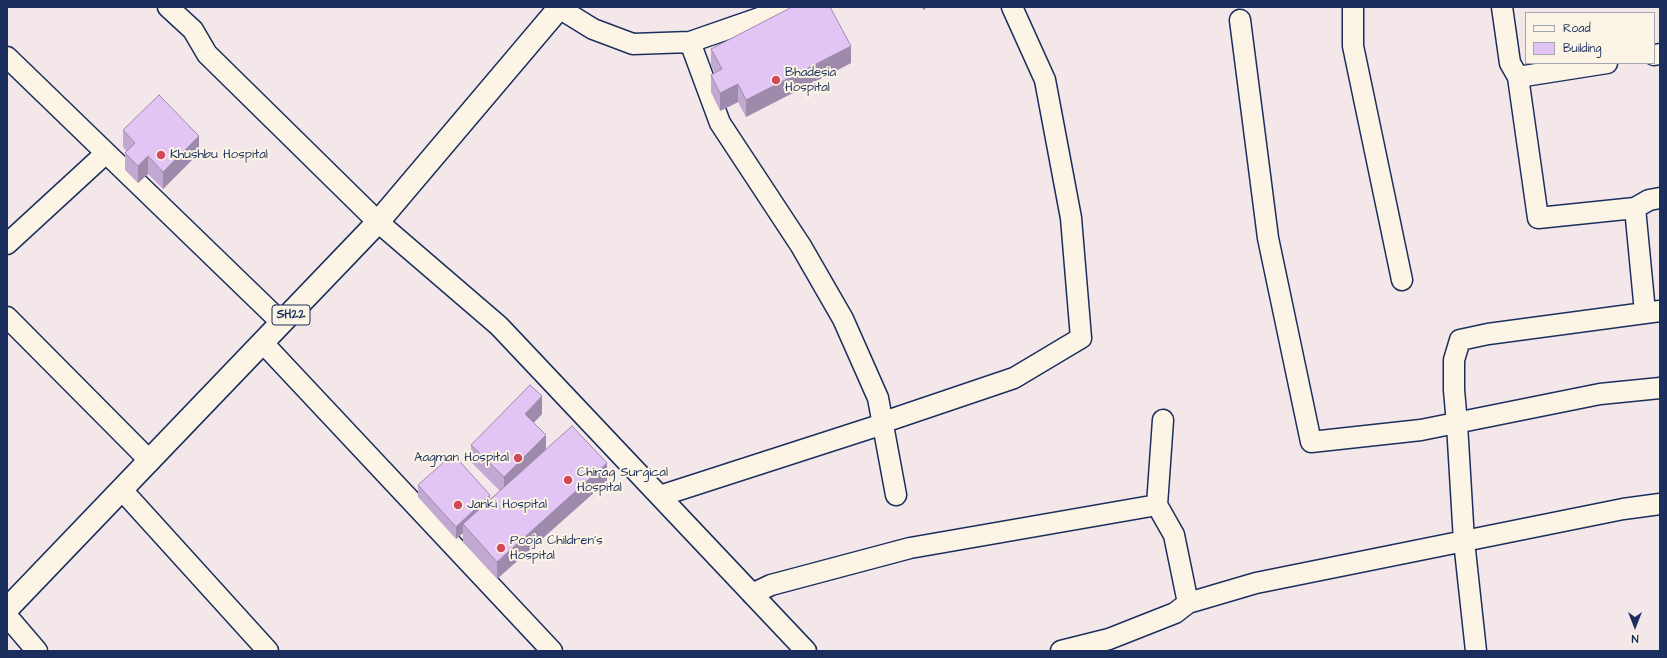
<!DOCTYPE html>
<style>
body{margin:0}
#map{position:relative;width:1667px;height:658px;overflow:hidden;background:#f4e7ea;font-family:"Architects Daughter",sans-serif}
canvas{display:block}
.frame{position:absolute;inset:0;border:8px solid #1b2f5e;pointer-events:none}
.legend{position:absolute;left:1525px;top:12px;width:130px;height:52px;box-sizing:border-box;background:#fcf5e5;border:1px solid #a2a6af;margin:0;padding:5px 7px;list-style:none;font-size:12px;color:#1b2f5e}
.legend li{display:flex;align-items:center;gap:8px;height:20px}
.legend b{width:20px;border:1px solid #a2a6af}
.north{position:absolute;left:1615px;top:606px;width:40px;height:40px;-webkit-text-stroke:3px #fcf5e5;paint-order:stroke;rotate:180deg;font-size:11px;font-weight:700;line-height:16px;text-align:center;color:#1b2f5e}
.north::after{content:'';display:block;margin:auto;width:14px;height:18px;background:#1b2f5e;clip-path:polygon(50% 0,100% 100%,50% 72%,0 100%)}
</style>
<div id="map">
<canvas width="1667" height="658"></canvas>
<div class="frame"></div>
<ul class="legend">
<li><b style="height:5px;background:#fcf5e5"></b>Road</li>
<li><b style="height:11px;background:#e2c5f4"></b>Building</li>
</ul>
<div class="north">N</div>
</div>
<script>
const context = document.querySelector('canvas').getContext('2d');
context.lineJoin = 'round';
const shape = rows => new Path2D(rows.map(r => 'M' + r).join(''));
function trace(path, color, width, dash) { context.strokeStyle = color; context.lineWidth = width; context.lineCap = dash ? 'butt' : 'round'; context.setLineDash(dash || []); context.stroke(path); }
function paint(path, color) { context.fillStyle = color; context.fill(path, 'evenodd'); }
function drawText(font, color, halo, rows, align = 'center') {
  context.font = font + ' "Architects Daughter",sans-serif'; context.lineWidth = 4; context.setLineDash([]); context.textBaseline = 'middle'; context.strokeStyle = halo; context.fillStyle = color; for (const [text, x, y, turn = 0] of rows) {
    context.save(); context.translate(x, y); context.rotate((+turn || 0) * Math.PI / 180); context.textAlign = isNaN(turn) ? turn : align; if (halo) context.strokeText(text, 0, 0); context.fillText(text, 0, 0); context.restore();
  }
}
const street = shape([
 [168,7,193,30,207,54,378,222,499,326,806,651],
 [1353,7,1353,46,1402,280],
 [1502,7,1510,63,1518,77,1538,218,1635,208,1649,200,1660,198],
 [559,8,593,29,633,44,690,42,791,7],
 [1240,20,1268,238,1311,442,1421,430,1600,394,1660,388],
 [690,42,720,123,801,246,843,319,878,398,896,495],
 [1654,55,1660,54],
 [7,57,282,323],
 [1518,77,1607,63],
 [1635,208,1645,312],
 [7,244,106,153],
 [7,317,150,461],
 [263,343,552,651],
 [1163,420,1157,505,1174,535,1188,603],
 [122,490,268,651],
 [660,496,883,424,884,422,1014,378,1081,338,1071,218,1045,80,1012,7],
 [752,594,771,585,910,548,1157,505],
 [7,616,37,651],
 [1061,651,1109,639,1175,613,1188,603,1256,583,1623,509,1660,504],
 [1476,651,1464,541,1457,424,1454,390,1454,360,1460,340,1488,334,1660,311]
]);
const primary = shape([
 [7,609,378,222,560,7]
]);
trace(street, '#1b2f5e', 23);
trace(primary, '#1b2f5e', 25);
trace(street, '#fcf5e5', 20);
trace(primary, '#fcf5e5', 22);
paint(shape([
 [711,49,851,63,746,117,738,102,720,111,711,92,711,75,715,73,711,66],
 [123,130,199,153,163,189,148,174,138,183,125,170,125,153,126,151,123,147],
 [542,414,533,423,546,449,607,481,497,579,463,542,463,533,456,539,418,497,418,485,490,499,500,491,471,462,471,445]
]), '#c2a9d2');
paint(shape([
 [923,7,928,7,923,10],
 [851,46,851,63,746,117,746,100],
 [738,84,738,102,720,111,720,93],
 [199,136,199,153,163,189,163,172],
 [148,156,148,174,138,183,138,166],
 [542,396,542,414,525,432,525,414],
 [546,435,546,453,504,495,504,477],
 [607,463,607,481,497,579,497,562],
 [490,495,490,507,463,524,463,533,456,539,456,527]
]), '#9e8aab');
const building = shape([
 [792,7,830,7,851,46,746,100,738,84,720,93,711,75,722,69,711,49,792,7],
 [159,95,199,136,163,172,148,156,138,166,125,153,135,143,123,130,159,95],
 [530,385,542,396,525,414,546,435,504,477,471,445,530,385],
 [572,426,607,463,497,562,463,524,572,426],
 [453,454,490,495,456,527,418,485,453,454]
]);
paint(building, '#e2c5f4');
trace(building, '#9e8aab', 1);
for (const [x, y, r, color] of [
 [776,80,5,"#d1495b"],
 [161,155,5,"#d1495b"],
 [518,458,5,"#d1495b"],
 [568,480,5,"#d1495b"],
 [458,505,5,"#d1495b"],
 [501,548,5,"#d1495b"]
]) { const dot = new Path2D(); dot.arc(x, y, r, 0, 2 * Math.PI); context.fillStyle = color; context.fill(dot); trace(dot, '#fcf5e5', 1.5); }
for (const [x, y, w] of [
 [291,315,38]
]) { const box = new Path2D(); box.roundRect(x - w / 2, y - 10, w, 20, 3); context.fillStyle = '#fcf5e5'; context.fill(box); trace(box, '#1b2f5e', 1); }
drawText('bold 12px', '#1b2f5e', null, [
 ["SH22",291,315]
]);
drawText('13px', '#1b2f5e', '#fcf5e5', [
 ["Bhadesia",785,73],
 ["Hospital",785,88],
 ["Khushbu Hospital",170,155],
 ["Aagman Hospital",509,458,"right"],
 ["Chirag Surgical",577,473],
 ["Hospital",577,488],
 ["Janki Hospital",467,505],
 ["Pooja Children's",510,541],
 ["Hospital",510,556]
], 'left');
</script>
